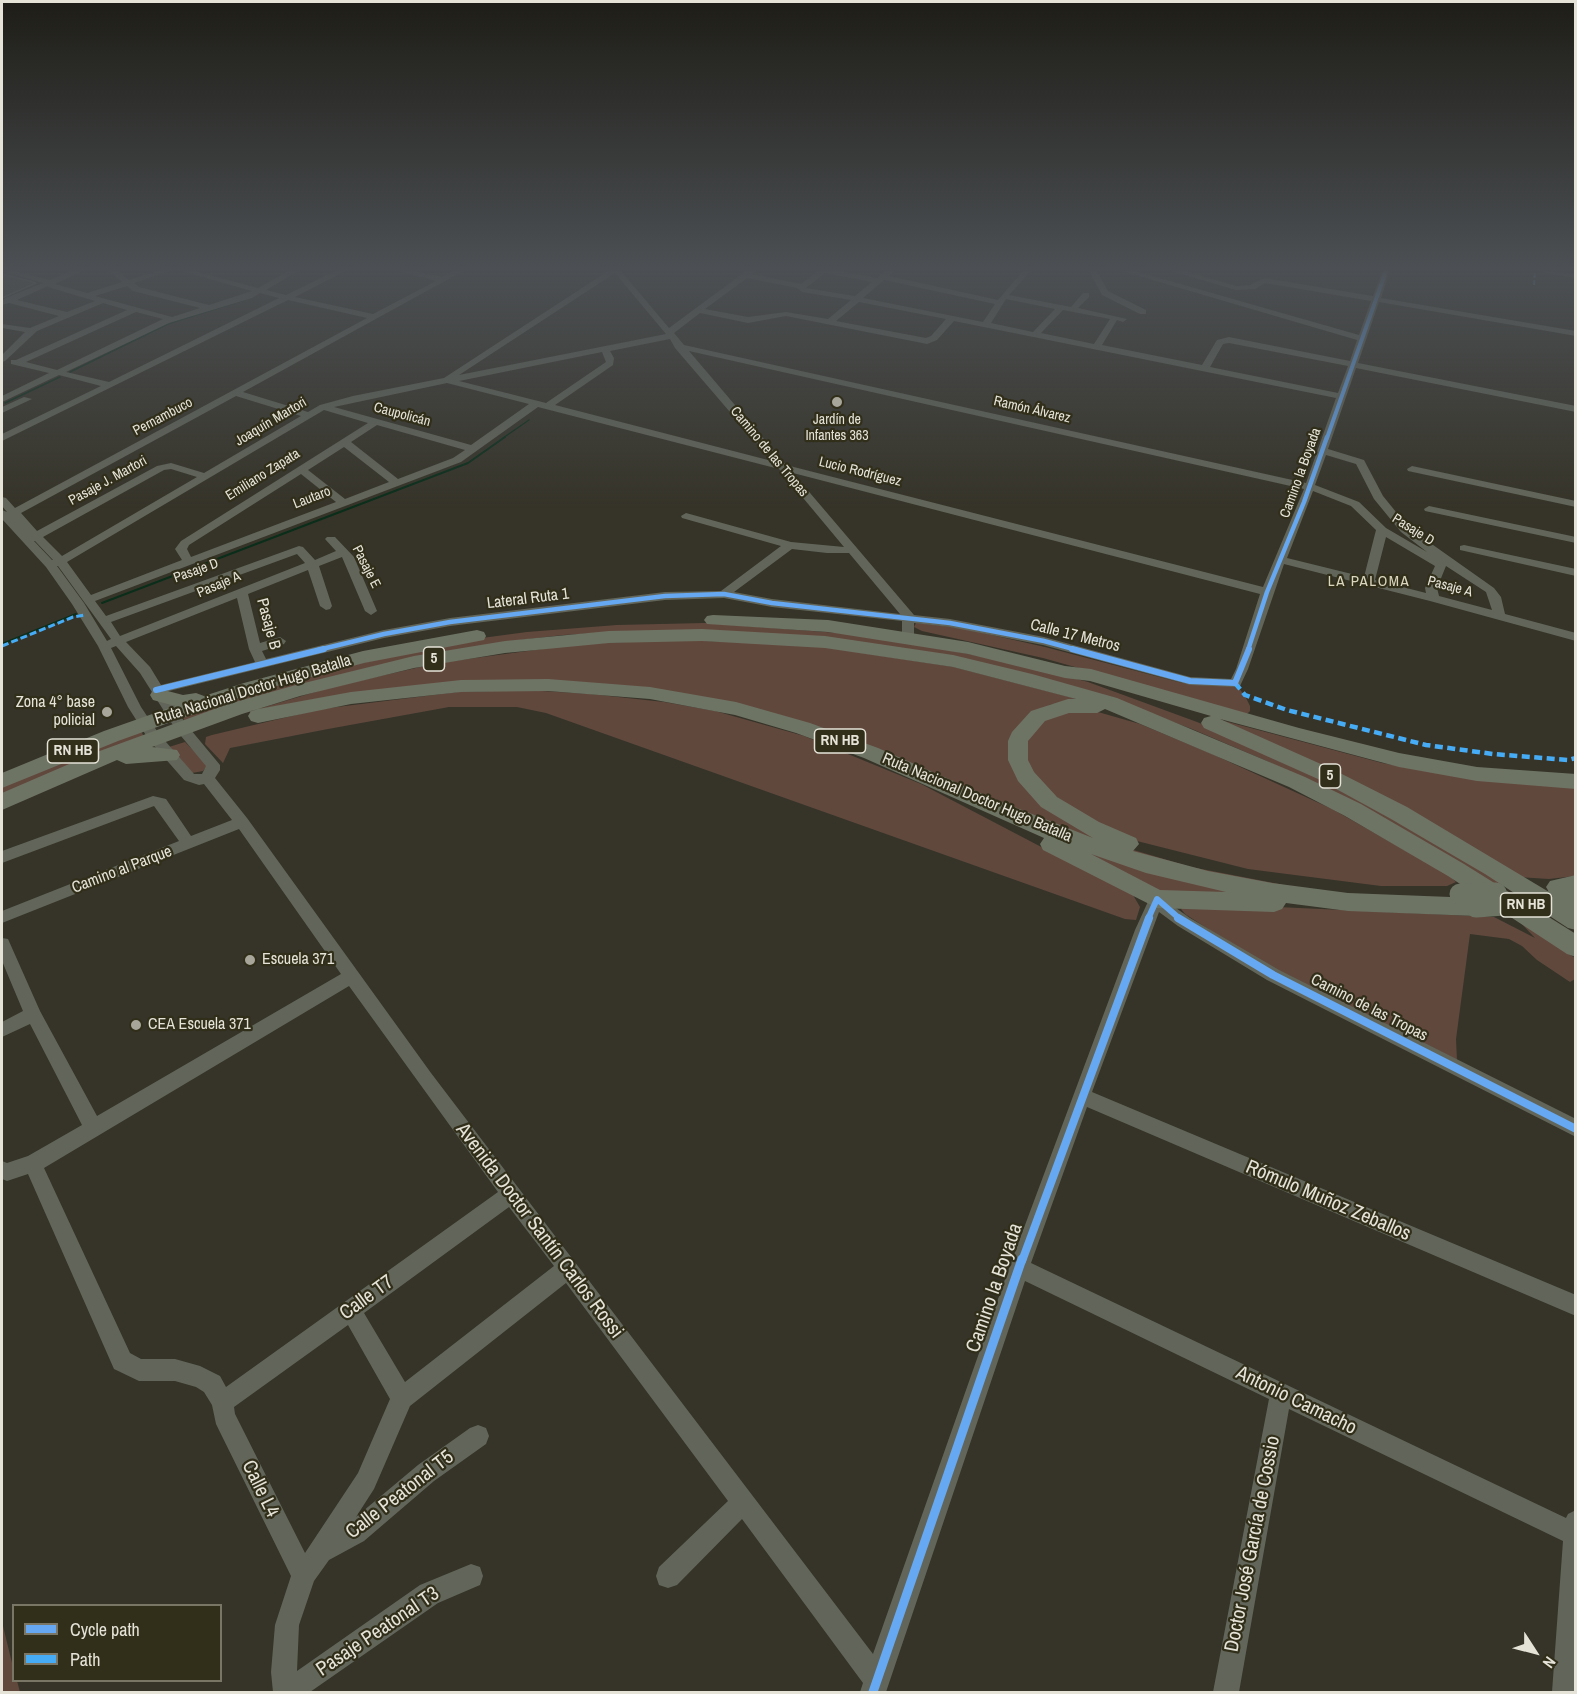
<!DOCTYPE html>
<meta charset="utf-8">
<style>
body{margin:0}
#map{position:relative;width:1577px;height:1694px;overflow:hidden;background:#363429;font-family:"Archivo Narrow",sans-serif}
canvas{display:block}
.frame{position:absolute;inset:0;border:3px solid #e5e3d7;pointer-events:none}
.legend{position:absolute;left:12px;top:1604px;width:210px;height:78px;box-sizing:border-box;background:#312e1a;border:2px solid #797666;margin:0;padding:8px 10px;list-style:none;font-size:18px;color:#e5e3d7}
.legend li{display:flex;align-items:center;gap:12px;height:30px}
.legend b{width:30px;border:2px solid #797666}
.north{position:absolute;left:1505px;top:1622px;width:60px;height:60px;-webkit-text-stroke:4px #312e1a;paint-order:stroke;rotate:126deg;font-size:16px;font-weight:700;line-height:24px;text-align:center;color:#e5e3d7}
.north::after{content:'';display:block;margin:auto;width:21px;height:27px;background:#e5e3d7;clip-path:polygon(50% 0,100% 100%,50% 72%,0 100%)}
</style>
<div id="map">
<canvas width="1577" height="1694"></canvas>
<div class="frame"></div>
<ul class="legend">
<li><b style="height:8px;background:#66a8f1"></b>Cycle path</li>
<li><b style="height:8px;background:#46acf6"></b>Path</li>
</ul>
<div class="north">N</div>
</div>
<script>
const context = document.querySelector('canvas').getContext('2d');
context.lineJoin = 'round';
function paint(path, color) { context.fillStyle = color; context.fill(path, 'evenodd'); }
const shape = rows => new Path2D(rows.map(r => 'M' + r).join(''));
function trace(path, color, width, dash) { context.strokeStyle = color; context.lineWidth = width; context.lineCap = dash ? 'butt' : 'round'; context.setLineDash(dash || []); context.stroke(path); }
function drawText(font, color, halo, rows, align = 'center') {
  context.font = font + ' "Archivo Narrow",sans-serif'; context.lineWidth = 4.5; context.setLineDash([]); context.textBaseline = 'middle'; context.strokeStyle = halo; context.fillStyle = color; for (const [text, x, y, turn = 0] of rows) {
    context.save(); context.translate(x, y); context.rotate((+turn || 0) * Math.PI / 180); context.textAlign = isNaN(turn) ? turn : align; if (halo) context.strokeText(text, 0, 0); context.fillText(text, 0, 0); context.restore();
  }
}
paint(shape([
 [705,623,878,636,1024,665,1088,682,1197,722,1275,754,1507,883,1489,885,1269,762,1192,729,1141,710,932,653,616,632,563,635,503,642,380,665,316,681,185,722,182,715,312,674,467,640,527,632,617,625],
 [916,623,961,628,1045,647,1182,683,1233,685,1239,688,1246,698,1250,706,1250,711,1246,715,1043,658,922,631,914,627],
 [678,640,811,645,954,667,1081,700,1049,705,1013,766,1130,849,1191,867,1341,896,1197,871,1101,844,732,702,467,681,345,694,255,710,332,687,438,663,580,644],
 [526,690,590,694,664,702,715,711,804,736,921,784,1133,895,1140,907,1136,920,1125,919,546,713,517,707,449,707,328,729,230,748,223,763,205,744,206,737,212,735,321,709,458,692],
 [1091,710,1140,724,1212,754,1332,809,1449,875,1456,882,1447,886,1381,886,1248,869,1133,840,1075,814,1031,774,1024,742,1051,714],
 [1217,719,1382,763,1436,773,1575,788,1575,876,1549,879,1518,877,1344,776],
 [140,729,144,737,2,797,2,785],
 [185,742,205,762,207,766,203,771,192,773,169,747],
 [1056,840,1266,896,1158,893],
 [1191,903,1494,917,1535,938,1520,922,1575,958,1575,979,1570,982,1537,960,1522,946,1509,939,1470,934,1456,1039,1457,1061,1252,957,1185,914,1181,909],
 [2,1622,13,1667,14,1680,17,1681,20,1692,2,1692]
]), '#61483d');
trace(shape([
 [287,280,298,271],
 [70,372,168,324,244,300],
 [5,403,60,377],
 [503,438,529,420]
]), '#0a2e1a', 1.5);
trace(shape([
 [102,603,468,463,505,437],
 [2,644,76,614]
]), '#0a2e1a', 2);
const building = shape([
 [2,274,26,280,36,283,2,298,2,274]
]);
paint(building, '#4e483d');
trace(building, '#726e66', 1.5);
paint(shape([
 [2,271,14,271,50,280,71,271,82,271,55,284,87,293,122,282,109,271,118,271,129,280,157,271,169,271,134,283,139,287,209,305,252,291,181,271,194,271,258,288,288,271,298,271,266,290,286,295,335,271,345,271,295,297,373,314,436,281,399,271,414,271,442,277,453,271,463,271,243,392,308,412,320,405,353,396,444,378,608,271,621,271,669,328,746,271,755,271,752,274,801,284,818,271,838,271,877,278,885,271,894,271,889,276,998,300,1023,271,1031,271,1009,295,1071,307,1083,293,1089,293,1089,297,1078,308,1127,319,1123,322,1117,320,1102,345,1202,365,1217,340,1229,337,1350,361,1357,340,1122,271,1135,271,1359,335,1371,301,1265,283,1255,289,1236,290,1172,271,1185,271,1236,286,1250,285,1264,278,1373,296,1382,271,1390,271,1381,298,1576,331,1576,336,1379,302,1358,363,1576,406,1576,412,1356,368,1328,449,1364,460,1383,496,1409,528,1494,588,1501,597,1505,614,1576,633,1576,641,1430,601,1284,564,1248,669,1240,686,1235,687,1190,685,1043,645,950,627,914,623,914,637,908,641,902,637,902,621,772,607,724,598,665,600,450,626,384,638,165,692,186,724,220,765,220,770,215,778,247,818,431,1073,873,1654,1009,1268,1135,930,1151,895,1163,895,1173,906,1190,918,1279,970,1576,1119,1576,1137,1267,980,1178,926,1159,912,1092,1092,1576,1295,1576,1316,1087,1107,1031,1263,1566,1518,1568,1514,1576,1510,1576,1692,1552,1692,1563,1541,1289,1409,1239,1692,1213,1692,1269,1399,1025,1281,886,1692,860,1692,863,1683,742,1519,677,1585,668,1588,659,1585,656,1576,659,1567,728,1501,566,1283,410,1406,374,1489,356,1517,418,1465,470,1428,478,1425,486,1428,489,1436,486,1444,434,1481,364,1541,329,1560,314,1581,299,1625,297,1671,420,1585,471,1564,480,1567,483,1576,480,1585,438,1603,310,1692,273,1692,271,1672,275,1625,291,1576,216,1424,212,1405,204,1392,196,1387,175,1381,139,1381,114,1369,28,1174,7,1181,2,1179,2,1161,7,1163,28,1156,82,1125,30,1024,2,1037,2,1022,23,1011,2,961,2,938,8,939,40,1011,97,1116,341,974,239,829,2,923,2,911,179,841,154,806,2,863,2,851,153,796,166,799,191,836,232,820,204,784,199,785,184,780,149,740,128,707,98,646,72,604,46,567,2,519,2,510,7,512,2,506,2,497,6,498,15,508,367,318,288,300,2,441,2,434,101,386,59,375,2,402,2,396,49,373,11,364,11,360,16,360,127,310,103,303,37,331,5,361,2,362,2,355,25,332,2,328,2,324,30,328,59,316,9,303,2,305,2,300,5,298,43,283,2,271],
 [615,273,666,334,459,375,615,273],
 [825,273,872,282,855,296,806,288,825,273],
 [747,278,797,288,802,292,851,300,828,319,786,312,748,317,705,309,747,278],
 [884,280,995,304,983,322,863,298,884,280],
 [48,286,48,287,95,301,67,312,17,300,48,286],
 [127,286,133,291,200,308,172,317,95,296,127,286],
 [260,293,279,298,109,382,66,372,169,323,252,298,260,293],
 [1006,299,1055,309,1033,332,991,323,1006,299],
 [859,302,946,319,931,336,926,338,836,321,859,302],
 [1063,310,1110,319,1094,344,1041,333,1063,310],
 [136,312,163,319,57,370,26,362,136,312],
 [700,313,748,323,786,316,927,344,937,340,954,321,1336,398,1306,483,684,345,674,333,700,313],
 [670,339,675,348,772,461,555,405,613,365,614,358,610,351,670,339],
 [1229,343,1348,366,1338,393,1210,367,1223,344,1229,343],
 [689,351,1304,489,1263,587,786,465,689,351],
 [602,352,606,362,546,403,459,381,602,352],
 [447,383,529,404,471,445,334,407,447,383],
 [236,396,301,416,204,473,171,463,157,466,37,531,21,513,236,396],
 [538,407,779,469,844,547,791,542,686,513,681,516,682,518,781,546,721,591,665,592,450,618,384,630,266,659,262,651,284,644,286,641,280,637,260,643,248,594,308,570,320,606,326,610,330,609,332,606,319,566,342,557,365,611,371,615,377,611,354,557,335,537,327,537,325,539,336,551,315,560,303,547,299,546,106,616,95,601,461,462,538,407],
 [324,410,368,423,181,541,175,549,182,560,91,595,67,562,324,410],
 [377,425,465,450,453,458,398,479,351,442,377,425],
 [344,447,389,482,345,499,308,470,344,447],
 [1326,455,1356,464,1374,499,1401,532,1427,552,1386,528,1359,502,1315,485,1326,455],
 [171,469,197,477,62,556,43,537,164,470,171,469],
 [793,473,1260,594,1236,669,1231,679,1190,677,1044,637,950,619,914,615,793,473],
 [301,474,336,502,191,557,187,549,189,545,301,474],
 [1313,491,1351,506,1376,530,1364,577,1287,558,1313,491],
 [1386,537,1435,566,1425,588,1426,593,1375,580,1386,537],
 [34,541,35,541,53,560,52,560,34,541],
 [792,549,827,553,849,553,900,614,772,599,734,592,792,549],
 [297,554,305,563,120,636,111,622,297,554],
 [57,566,58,566,111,639,107,641,84,603,57,566],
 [1446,566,1486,592,1492,610,1439,596,1437,588,1446,566],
 [237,598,249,649,255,662,161,685,150,667,126,642,237,598],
 [116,646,140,673,176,730,206,766,202,774,194,774,159,734,141,707,111,648,116,646],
 [349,986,498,1192,226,1387,220,1376,200,1366,175,1359,141,1359,130,1353,44,1168,349,986],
 [509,1207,554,1266,405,1382,364,1313,509,1207],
 [348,1325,390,1399,358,1473,305,1553,235,1414,234,1407,348,1325],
 [1089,271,1097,271,1108,291,1146,310,1146,314,1140,314,1102,295,1089,271],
 [1542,271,1576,274,1576,278,1546,273,1542,271],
 [24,397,32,399,2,413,2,407,24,397],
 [1412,466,1576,501,1576,507,1408,471,1407,469,1412,466],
 [1429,506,1576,537,1576,543,1425,511,1424,509,1429,506],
 [1464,545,1576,569,1576,576,1460,550,1460,546,1464,545]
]), '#62665a');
paint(shape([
 [713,615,828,620,968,642,1065,666,1091,669,1299,728,1399,753,1477,767,1576,774,1576,789,1477,781,1399,767,1220,719,1332,769,1407,807,1549,892,1546,887,1550,881,1576,875,1576,893,1558,896,1552,894,1576,909,1576,930,1568,928,1485,874,1391,819,1318,779,1204,728,1201,723,1204,718,1211,716,1090,681,1065,678,968,654,828,632,707,624,704,620,707,616,713,615],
 [702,629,825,636,953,655,1032,674,1117,698,1305,777,1361,804,1464,864,1576,934,1576,957,1567,954,1448,876,1345,816,1289,787,1105,709,1097,713,1069,713,1045,721,1028,741,1028,760,1034,772,1057,797,1099,822,1136,838,1139,844,1133,851,1208,871,1272,883,1348,893,1476,898,1484,900,1488,907,1484,914,1476,916,1348,911,1286,903,1282,909,1274,912,1157,908,1043,850,1040,844,1044,838,864,758,796,733,735,715,650,699,548,691,461,692,351,704,258,723,251,721,248,716,251,711,258,709,351,692,461,680,548,679,650,687,736,702,810,723,878,748,994,799,1093,838,1041,807,1018,781,1008,760,1008,741,1012,732,1031,711,1068,699,1076,699,953,667,825,648,702,641,609,643,505,653,414,668,300,696,242,714,152,747,177,750,180,755,177,760,126,764,117,760,2,810,2,793,97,752,228,704,296,685,414,656,505,641,609,631,702,629],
 [1091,854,1146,873,1226,892,1160,890,1091,854],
 [477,630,484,632,486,636,484,640,364,663,258,691,118,741,2,788,2,773,104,731,175,706,153,700,150,695,153,690,160,689,183,695,196,693,204,696,244,683,363,651,477,630]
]), '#6e7464');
trace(shape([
 [1460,894,1496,893],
 [1476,907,1576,900]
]), '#6e7464', 21);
trace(shape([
 [1534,285,1535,271]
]), '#46acf6', 2, [5, 2]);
trace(shape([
 [2,646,73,617,85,615]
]), '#46acf6', 3, [7, 3]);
trace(shape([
 [1235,683,1245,695,1287,710,1426,745,1493,754,1568,760,1576,758]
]), '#46acf6', 4.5, [8, 4.5]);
trace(shape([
 [1327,438,1386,271]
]), '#66a8f1', 4);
trace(shape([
 [318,650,384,634,450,622,665,596,724,594,772,603,950,623,1044,641,1077,650],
 [1248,650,1267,592,1304,502,1327,437]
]), '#66a8f1', 4.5);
trace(shape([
 [1072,649,1190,681,1235,683,1249,649],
 [156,690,324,649],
 [1148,919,1157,899,1180,919]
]), '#66a8f1', 6);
trace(shape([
 [1178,918,1273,975,1576,1129],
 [1022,1261,1149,918]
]), '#66a8f1', 8);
trace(shape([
 [873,1692,1022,1259]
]), '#66a8f1', 9);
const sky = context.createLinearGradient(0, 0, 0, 508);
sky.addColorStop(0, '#1e1d17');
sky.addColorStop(0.53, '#4c5054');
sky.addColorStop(1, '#4c505400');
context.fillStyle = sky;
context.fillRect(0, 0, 1577, 508);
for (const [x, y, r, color] of [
 [837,402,6,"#a8a69a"],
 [107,712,6,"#a8a69a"],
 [250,960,6,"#a8a69a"],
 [136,1025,6,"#a8a69a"]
]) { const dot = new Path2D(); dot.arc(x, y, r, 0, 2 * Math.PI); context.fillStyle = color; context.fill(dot); trace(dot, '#312e1a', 2); }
drawText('14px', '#e5e3d7', '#312e1a', [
 ["Ramón Álvarez",1032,410,13],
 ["Caupolicán",402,415,15],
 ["Pernambuco",163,417,-28],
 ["Joaquín Martori",271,422,-31],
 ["Camino de las Tropas",769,452,50],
 ["Lucio Rodríguez",860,472,14],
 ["Camino la Boyada",1301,473,-70],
 ["Emiliano Zapata",263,475,-32],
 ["Pasaje J. Martori",108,481,-29],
 ["Lautaro",312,498,-21],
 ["Pasaje D",1413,530,32],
 ["Pasaje E",366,567,63],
 ["Pasaje D",196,571,-20],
 ["Pasaje A",219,585,-23],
 ["Pasaje A",1450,587,15]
]);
drawText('14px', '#e5e3d7', '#312e1a', [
 ["Jardín de",837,420],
 ["Infantes 363",837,436]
]);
context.letterSpacing = '1.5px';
drawText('15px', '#dad6be', '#312e1a', [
 ["LA PALOMA",1369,582]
]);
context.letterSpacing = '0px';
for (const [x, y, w] of [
 [434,659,21],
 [840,741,51],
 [73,751,51],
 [1330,776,21],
 [1526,905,51]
]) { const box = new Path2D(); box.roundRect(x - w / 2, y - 12, w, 24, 4.5); context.fillStyle = '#312e1a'; context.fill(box); trace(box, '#e5e3d7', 1.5); }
drawText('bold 15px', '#e5e3d7', null, [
 ["5",434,659],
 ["RN HB",840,741],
 ["RN HB",73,751],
 ["5",1330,776],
 ["RN HB",1526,905]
]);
drawText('16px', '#e5e3d7', '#312e1a', [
 ["Lateral Ruta 1",528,599,-7],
 ["Pasaje B",268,624,75],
 ["Calle 17 Metros",1075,636,14],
 ["Ruta Nacional Doctor Hugo Batalla",253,690,-17],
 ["Ruta Nacional Doctor Hugo Batalla",977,798,23],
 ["Camino al Parque",122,870,-21],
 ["Camino de las Tropas",1369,1008,27]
]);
drawText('16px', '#e5e3d7', '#312e1a', [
 ["Zona 4° base",95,703,"right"],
 ["policial",95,721,"right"],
 ["Escuela 371",262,960],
 ["CEA Escuela 371",148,1025]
], 'left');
drawText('20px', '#e5e3d7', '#312e1a', [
 ["Rómulo Muñoz Zeballos",1328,1201,23],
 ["Avenida Doctor Santín Carlos Rossi",539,1231,53],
 ["Camino la Boyada",995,1288,-71],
 ["Calle T7",367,1298,-36],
 ["Antonio Camacho",1296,1401,26],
 ["Calle L4",260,1489,64],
 ["Calle Peatonal T5",400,1495,-38],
 ["Doctor José García de Cossio",1253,1544,-79],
 ["Pasaje Peatonal T3",378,1632,-34]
]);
</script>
